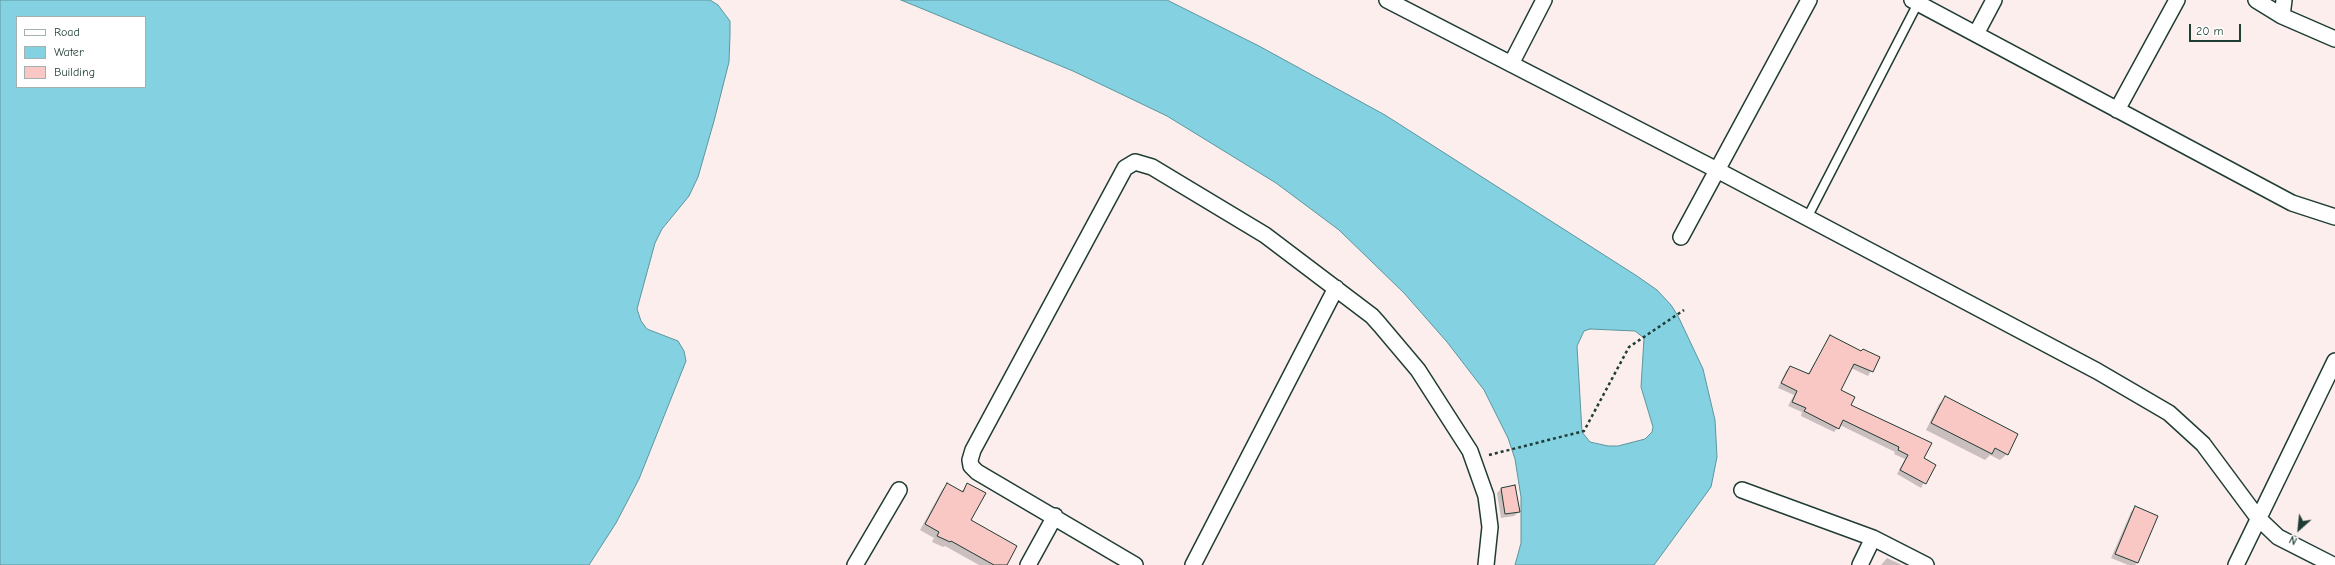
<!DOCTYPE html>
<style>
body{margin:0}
#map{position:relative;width:2335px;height:565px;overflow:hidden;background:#fdeeee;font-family:"Comic Neue",sans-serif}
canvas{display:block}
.legend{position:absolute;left:16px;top:16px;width:130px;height:72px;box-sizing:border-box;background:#fff;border:1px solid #a5b1ae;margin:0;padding:5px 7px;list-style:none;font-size:12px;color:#1f3d34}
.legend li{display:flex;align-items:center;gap:8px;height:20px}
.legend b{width:20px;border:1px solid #a5b1ae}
.north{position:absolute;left:2279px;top:509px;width:40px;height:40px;-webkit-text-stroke:3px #fff;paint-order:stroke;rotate:207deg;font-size:11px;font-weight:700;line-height:16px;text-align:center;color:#1f3d34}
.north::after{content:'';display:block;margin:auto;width:14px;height:18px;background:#1f3d34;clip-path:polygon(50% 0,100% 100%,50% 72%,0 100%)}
.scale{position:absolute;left:2189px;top:24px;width:52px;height:18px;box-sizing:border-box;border:2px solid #1f3d34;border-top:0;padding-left:5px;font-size:12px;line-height:14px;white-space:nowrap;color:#1f3d34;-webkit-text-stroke:3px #fff;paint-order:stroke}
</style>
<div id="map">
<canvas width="2335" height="565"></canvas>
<ul class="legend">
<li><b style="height:5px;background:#fff"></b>Road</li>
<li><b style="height:11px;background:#84d1e2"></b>Water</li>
<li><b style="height:11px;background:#f9c8c5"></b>Building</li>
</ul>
<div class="north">N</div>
<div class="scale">20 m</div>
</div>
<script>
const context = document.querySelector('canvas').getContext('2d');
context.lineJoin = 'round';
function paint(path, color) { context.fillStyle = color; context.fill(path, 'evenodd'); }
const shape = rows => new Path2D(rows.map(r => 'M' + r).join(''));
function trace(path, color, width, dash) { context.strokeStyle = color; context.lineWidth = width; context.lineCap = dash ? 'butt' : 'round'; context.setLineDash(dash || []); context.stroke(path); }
const water = shape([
 [0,0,710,0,718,5,730,21,730,35,729,62,714,121,698,177,689,196,662,229,655,243,637,309,641,321,647,329,678,341,684,351,686,361,639,479,616,523,589,565,0,565,0,0],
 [17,17,145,17,145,87,17,87,17,17],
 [901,0,1167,0,1259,46,1385,115,1637,276,1657,290,1671,305,1678,316,1703,369,1715,420,1717,457,1711,487,1654,565,1515,565,1521,543,1521,497,1515,459,1508,438,1484,390,1447,342,1404,293,1339,230,1276,183,1167,116,1073,71,901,0],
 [1590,329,1635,331,1644,338,1641,387,1653,427,1652,432,1645,439,1618,446,1608,446,1590,442,1582,432,1577,346,1584,331,1590,329]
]);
paint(water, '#84d1e2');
trace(water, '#5c969c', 1);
paint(shape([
 [1830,336,1861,352,1879,357,1868,376,1851,368,1840,390,1849,405,1934,465,1921,488,1897,474,1905,459,1894,454,1895,452,1840,425,1834,432,1801,416,1802,412,1788,406,1794,395,1778,388,1786,371,1790,367,1808,374],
 [1945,398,2007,454,2000,460,1990,455,1985,460,1926,430,1939,404],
 [947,484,961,492,968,484,970,520,1005,565,979,565,945,546,943,547,932,542,934,538,920,530,942,490],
 [1514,487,1519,512,1514,516,1501,518,1497,493,1501,489],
 [2135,507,2156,516,2137,563,2135,565,2128,565,2111,558,2131,512],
 [1887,558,1902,565,1881,565]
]), '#0003');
const building = shape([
 [1830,335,1861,351,1863,349,1880,357,1873,372,1854,364,1841,390,1855,397,1851,405,1932,443,1924,458,1936,465,1926,484,1900,470,1908,455,1898,450,1899,447,1843,420,1839,429,1804,411,1806,408,1792,402,1797,391,1781,383,1790,366,1809,374,1830,335],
 [1945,396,2018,434,2008,455,1995,448,1992,454,1931,423,1945,396],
 [947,483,963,492,967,483,986,493,971,520,1017,546,1007,565,994,565,951,541,950,542,937,536,939,532,925,524,947,483],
 [1515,485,1520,512,1505,514,1501,488,1515,485],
 [2135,506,2158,516,2138,563,2115,554,2135,506]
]);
paint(building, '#f9c8c5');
trace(building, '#1f3d34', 1);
const service = shape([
 [1807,218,1918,3]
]);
const minor = shape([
 [1387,0,1717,170,2097,371,2169,413,2203,444,2258,518,2278,537,2333,565],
 [1912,0,2292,203,2335,217],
 [2256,0,2282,16,2335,39],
 [2282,16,2284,0],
 [1976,34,1994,0],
 [1511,64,1544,0],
 [2117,110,2177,0],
 [1681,237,1809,0],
 [1742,490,1873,538,1926,565],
 [855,565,899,490],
 [1028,565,1055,516],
 [1135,565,977,472,971,466,970,460,973,450,1125,168,1135,162,1152,167,1265,235,1372,316,1380,325,1418,370,1470,451,1486,496,1490,527,1486,565],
 [1193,565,1336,288],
 [1860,565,1873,538],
 [2236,565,2335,361]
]);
trace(service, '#1f3d34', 11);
trace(minor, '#1f3d34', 18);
trace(shape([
 [1489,455,1584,431,1629,347,1684,310]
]), '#1f3d34', 2.5, [3, 3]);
trace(service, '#fff', 8);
trace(minor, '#fff', 15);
</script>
